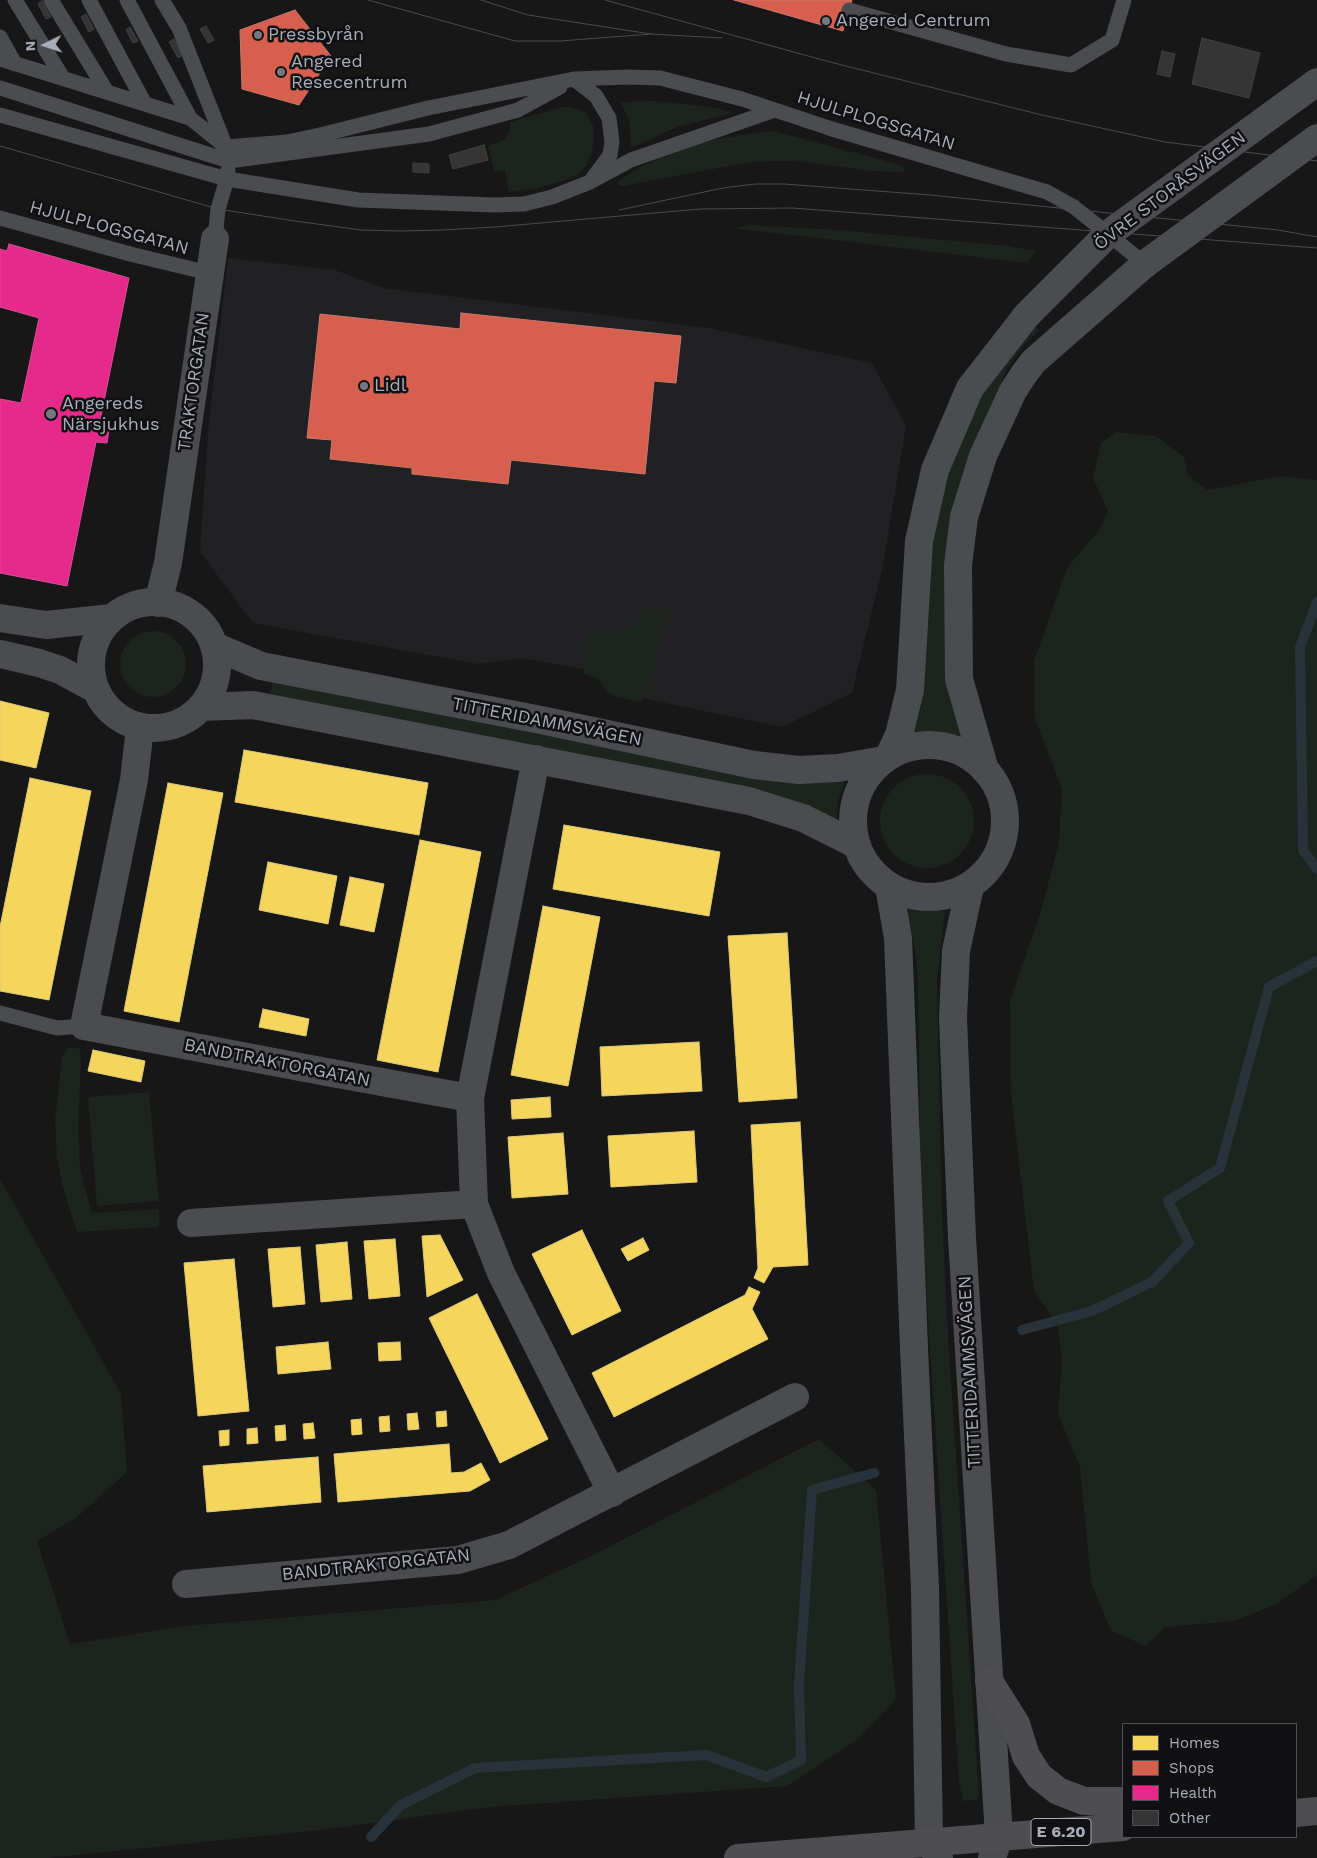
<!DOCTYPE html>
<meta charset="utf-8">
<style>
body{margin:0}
#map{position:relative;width:1317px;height:1858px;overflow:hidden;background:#171717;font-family:"Work Sans",sans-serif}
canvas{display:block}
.legend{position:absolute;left:1122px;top:1723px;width:175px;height:115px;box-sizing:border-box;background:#111113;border:1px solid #4d4f55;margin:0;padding:6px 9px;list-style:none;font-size:15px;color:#a8adb8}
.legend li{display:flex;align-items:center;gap:10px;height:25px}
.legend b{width:25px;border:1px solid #4d4f55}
.north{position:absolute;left:20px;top:20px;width:50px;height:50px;-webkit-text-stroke:4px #111113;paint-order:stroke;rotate:266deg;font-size:14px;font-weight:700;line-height:20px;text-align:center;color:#a8adb8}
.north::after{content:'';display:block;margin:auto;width:18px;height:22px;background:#a8adb8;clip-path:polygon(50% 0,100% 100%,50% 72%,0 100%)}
</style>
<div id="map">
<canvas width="1317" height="1858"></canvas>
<ul class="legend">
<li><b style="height:14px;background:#f6d55c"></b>Homes</li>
<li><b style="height:14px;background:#d6604d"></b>Shops</li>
<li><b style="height:14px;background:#e7298a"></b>Health</li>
<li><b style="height:14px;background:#353536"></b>Other</li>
</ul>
<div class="north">N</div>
</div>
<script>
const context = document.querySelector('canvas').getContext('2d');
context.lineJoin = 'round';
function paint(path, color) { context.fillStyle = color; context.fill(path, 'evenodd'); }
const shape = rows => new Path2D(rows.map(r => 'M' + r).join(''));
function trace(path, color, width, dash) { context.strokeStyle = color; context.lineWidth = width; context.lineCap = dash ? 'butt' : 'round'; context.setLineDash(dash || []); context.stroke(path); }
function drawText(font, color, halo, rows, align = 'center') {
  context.font = font + ' "Work Sans",sans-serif'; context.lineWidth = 5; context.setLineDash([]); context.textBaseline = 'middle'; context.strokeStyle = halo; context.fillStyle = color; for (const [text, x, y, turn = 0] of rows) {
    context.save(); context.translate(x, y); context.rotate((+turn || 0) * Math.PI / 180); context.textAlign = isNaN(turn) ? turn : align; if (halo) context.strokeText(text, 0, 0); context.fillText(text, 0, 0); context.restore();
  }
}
paint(shape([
 [228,258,335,270,384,288,709,328,872,363,906,426,883,565,852,693,782,727,636,697,592,671,523,658,478,664,253,623,200,552,208,431]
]), '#212123');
paint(shape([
 [651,101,697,105,725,110,730,112,729,114,677,127,631,148,629,120,621,102],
 [563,107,571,107,586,113,593,126,594,141,591,154,586,166,579,174,562,181,538,188,509,192,505,170,494,171,488,146,504,140,510,132,510,122],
 [774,131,901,165,905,170,903,172,873,171,794,161,773,161,745,163,623,186,618,185,620,180,644,165,689,147,712,140,741,135],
 [749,225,839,230,1008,246,1036,251,1027,263,732,228],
 [1034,326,1039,330,1022,347,1006,371,1000,385,998,397,972,452,962,739,930,733,912,734,928,567,944,475,982,394],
 [1116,432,1156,436,1184,457,1188,475,1207,490,1280,476,1317,480,1317,1575,1275,1605,1234,1621,1165,1627,1146,1646,1111,1631,1091,1582,1080,1467,1058,1414,1062,1359,1057,1324,1034,1291,1011,1094,1010,1001,1040,914,1059,843,1062,789,1035,719,1034,661,1067,568,1099,530,1108,511,1093,478,1101,443],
 [655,608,666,610,663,630,648,692,640,702,616,697,606,691,598,679,584,674,585,644,587,635,591,632,612,634,620,632,633,624,647,612],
 '120 664a33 33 0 1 1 66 0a33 33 0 1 1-66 0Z',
 [273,680,840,781,844,782,843,786,838,802,837,819,836,821,270,696],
 '880 821a47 47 0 1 1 94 0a47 47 0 1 1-94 0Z',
 [909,909,945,911,937,981,942,1213,948,1337,979,1797,976,1800,963,1801,959,1782,929,1335,921,1204,918,980,916,956,908,912],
 [74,1047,80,1049,81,1063,78,1128,80,1167,84,1185,92,1213,159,1209,159,1227,77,1232,62,1184,57,1157,55,1121,62,1056,68,1048],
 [149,1092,159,1201,97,1206,88,1097],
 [0,1179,121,1394,127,1472,77,1517,37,1541,70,1644,185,1626,495,1600,589,1557,819,1439,876,1490,896,1699,858,1739,787,1786,490,1807,321,1830,48,1858,0,1858]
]), '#1d241e');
const homes = shape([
 [0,701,49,713,36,768,0,760,0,701],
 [244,750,428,783,419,835,235,802,244,750],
 [30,778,91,791,49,1000,0,991,0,927,30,778],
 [168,783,223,793,179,1022,124,1011,168,783],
 [564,825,720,852,709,916,553,889,564,825],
 [420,840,481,852,438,1072,377,1060,420,840],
 [268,862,337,876,328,924,259,910,268,862],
 [350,877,384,884,374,932,340,925,350,877],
 [543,906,600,917,568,1086,511,1075,543,906],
 [787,933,797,1098,739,1102,728,936,787,933],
 [263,1009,309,1019,306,1036,259,1027,263,1009],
 [699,1042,702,1091,602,1096,600,1047,699,1042],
 [93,1050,145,1061,141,1082,88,1071,93,1050],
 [550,1097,551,1117,512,1119,511,1100,550,1097],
 [800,1122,808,1265,773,1267,764,1283,754,1278,758,1268,751,1125,800,1122],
 [694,1131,697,1182,611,1187,608,1136,694,1131],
 [563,1133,568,1194,512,1198,508,1137,563,1133],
 [582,1230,621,1311,572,1335,532,1254,582,1230],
 [440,1235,463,1280,427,1297,422,1236,440,1235],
 [643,1238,649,1250,628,1261,621,1249,643,1238],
 [395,1239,400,1296,369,1299,364,1241,395,1239],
 [347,1242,352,1299,321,1302,316,1245,347,1242],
 [300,1247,305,1304,273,1307,268,1249,300,1247],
 [234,1259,249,1411,198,1416,184,1263,234,1259],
 [749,1287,760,1292,752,1309,768,1339,614,1417,592,1373,745,1295,749,1287],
 [477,1294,548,1439,500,1463,429,1318,477,1294],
 [328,1342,331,1369,278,1374,276,1347,328,1342],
 [400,1342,401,1360,379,1361,378,1343,400,1342],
 [446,1411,447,1426,437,1427,436,1412,446,1411],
 [417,1413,419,1429,408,1430,407,1414,417,1413],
 [389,1416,390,1431,380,1432,379,1417,389,1416],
 [361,1419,362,1434,352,1435,351,1420,361,1419],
 [313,1423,315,1438,304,1439,303,1424,313,1423],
 [285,1425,286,1440,276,1441,275,1426,285,1425],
 [257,1428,258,1443,247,1444,247,1429,257,1428],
 [229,1430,229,1445,220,1446,219,1431,229,1430],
 [449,1444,451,1473,464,1472,481,1463,490,1480,470,1491,338,1502,334,1454,449,1444],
 [318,1457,321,1502,207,1512,203,1466,318,1457]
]);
paint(homes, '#f6d55c');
trace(homes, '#dfc978', 1);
const shops = shape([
 [734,0,852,0,843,31,734,0],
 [295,10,331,56,299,105,242,89,240,30,295,10],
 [461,313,681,336,676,383,654,381,645,474,511,460,508,484,412,474,412,468,330,459,332,440,307,438,320,314,460,329,461,313]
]);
paint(shops, '#d6604d');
trace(shops, '#c8776d', 1);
const health = shape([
 [9,244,129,278,100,421,110,423,107,443,96,442,67,586,0,573,0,399,21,403,39,318,0,307,0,249,7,251,9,244]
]);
paint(health, '#e7298a');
trace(health, '#d45198', 1);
trace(shape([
 [1317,602,1300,647,1303,850,1317,869],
 [1022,1330,1092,1311,1152,1282,1189,1243,1168,1201,1220,1168,1269,987,1317,961],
 [371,1837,401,1805,475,1768,707,1755,766,1777,801,1760,799,1684,812,1490,874,1473]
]), '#2a3239', 10);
const building = shape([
 [42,1,51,17,46,19,38,4,42,1],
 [86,14,94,29,89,32,81,17,86,14],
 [206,26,214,40,208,43,200,29,206,26],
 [130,27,138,41,133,43,126,30,130,27],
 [1202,38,1260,53,1249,98,1192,84,1202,38],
 [174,39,183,55,178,58,169,42,174,39],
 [1162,51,1175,54,1170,77,1157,74,1162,51],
 [484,145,488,160,453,169,449,155,484,145],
 [413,163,429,164,429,173,413,172,413,163]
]);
paint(building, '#353536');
trace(building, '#3f4043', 1);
trace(shape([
 [15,0,63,78],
 [51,0,107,92],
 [89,0,145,104],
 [127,0,190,118],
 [162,0,179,28,225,145],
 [849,10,1006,54,1071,65,1112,40,1124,0],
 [0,37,15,64],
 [0,59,190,118,226,147,287,142,320,135,428,108,574,79,628,77,660,78,742,99,832,129],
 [574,79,596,96,609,118,612,142,610,155,593,178],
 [0,88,229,161,429,134,518,110,560,87],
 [0,115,227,179,358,200,495,205,524,204,552,197,590,182,631,160,775,110],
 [0,218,130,254,209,273],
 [1108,234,1145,264],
 [215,239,218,209,227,179,228,170],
 [0,1013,57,1028,84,1026]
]), '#4b4c50', 15);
trace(shape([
 [158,603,168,563,215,239],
 [140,727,134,780,84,1026,321,1071,470,1098],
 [889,756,899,735,910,690,919,541,935,470,970,388,1027,315,1108,234],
 [536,759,470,1098,474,1204,501,1273,612,1493],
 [985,770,959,679,958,565,964,517,983,456,1013,391,1024,374,1034,361,1145,264],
 [191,1223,474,1204],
 [186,1584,458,1560,509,1545,795,1397]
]), '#4b4c50', 28);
trace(shape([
 '91 665a63 63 0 1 1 126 0a63 63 0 1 1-126 0Z',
 [0,618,46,625,112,618],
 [214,646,261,666,541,720,754,765,799,770,838,768,884,760],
 [0,654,39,663,60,670,95,689],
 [201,707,253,705,749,801,803,818,857,845],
 '853 821a76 76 0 1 1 152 0a76 76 0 1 1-152 0Z',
 [889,886,898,938,914,1348,925,1588,929,1842,939,1858],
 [970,886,956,951,953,1018,962,1238,999,1836,992,1858]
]), '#4b4c50', 28);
trace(shape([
 [989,1681,1016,1724,1026,1756,1039,1776,1058,1791,1084,1801,1123,1801],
 [1296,1813,1317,1811],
 [738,1858,1123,1827]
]), '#4e4e52', 28);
trace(shape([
 [368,0,515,41,560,41,651,34],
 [481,0,528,15,651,34,722,38],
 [605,0,830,62,1042,115,1165,142,1317,161],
 [0,146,218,209,295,221,361,230,402,231,442,230,495,227,700,209,792,208,1317,248],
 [619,210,723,188,755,184,784,184,930,195,1278,230,1317,237]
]), '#4b4c4f', 1);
trace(shape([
 [832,129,1047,192,1074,207,1108,234]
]), '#4b4c50', 15);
trace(shape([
 [1108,234,1317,82],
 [1145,264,1317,138]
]), '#4b4c50', 28);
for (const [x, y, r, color] of [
 [826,21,5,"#757880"],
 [258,35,5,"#757880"],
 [281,72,5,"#757880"],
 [364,386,5,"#757880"],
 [51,414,6,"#757880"]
]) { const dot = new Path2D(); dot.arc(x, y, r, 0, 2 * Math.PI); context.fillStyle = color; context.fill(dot); trace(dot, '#111113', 2); }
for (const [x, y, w] of [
 [1061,1832,60]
]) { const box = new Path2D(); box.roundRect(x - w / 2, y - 13.5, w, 27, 4); context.fillStyle = '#111113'; context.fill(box); trace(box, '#a8adb8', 1); }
drawText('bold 16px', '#a8adb8', null, [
 ["E 6.20",1061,1832]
]);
drawText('18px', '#a8adb8', '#111113', [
 ["Angered Centrum",836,21],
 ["Pressbyrån",268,35],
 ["Angered",291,62],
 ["Resecentrum",291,83],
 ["Lidl",374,386],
 ["Angereds",62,404],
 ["Närsjukhus",62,425]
], 'left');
drawText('18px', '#a8adb8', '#111113', [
 ["HJULPLOGSGATAN",876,121,17],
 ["ÖVRE STORÅSVÄGEN",1170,191,-37],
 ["HJULPLOGSGATAN",109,228,15],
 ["TRAKTORGATAN",194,382,-82],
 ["TITTERIDAMMSVÄGEN",547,722,11],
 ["BANDTRAKTORGATAN",277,1063,11],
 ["TITTERIDAMMSVÄGEN",970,1372,-93],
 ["BANDTRAKTORGATAN",376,1565,-6]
]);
</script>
